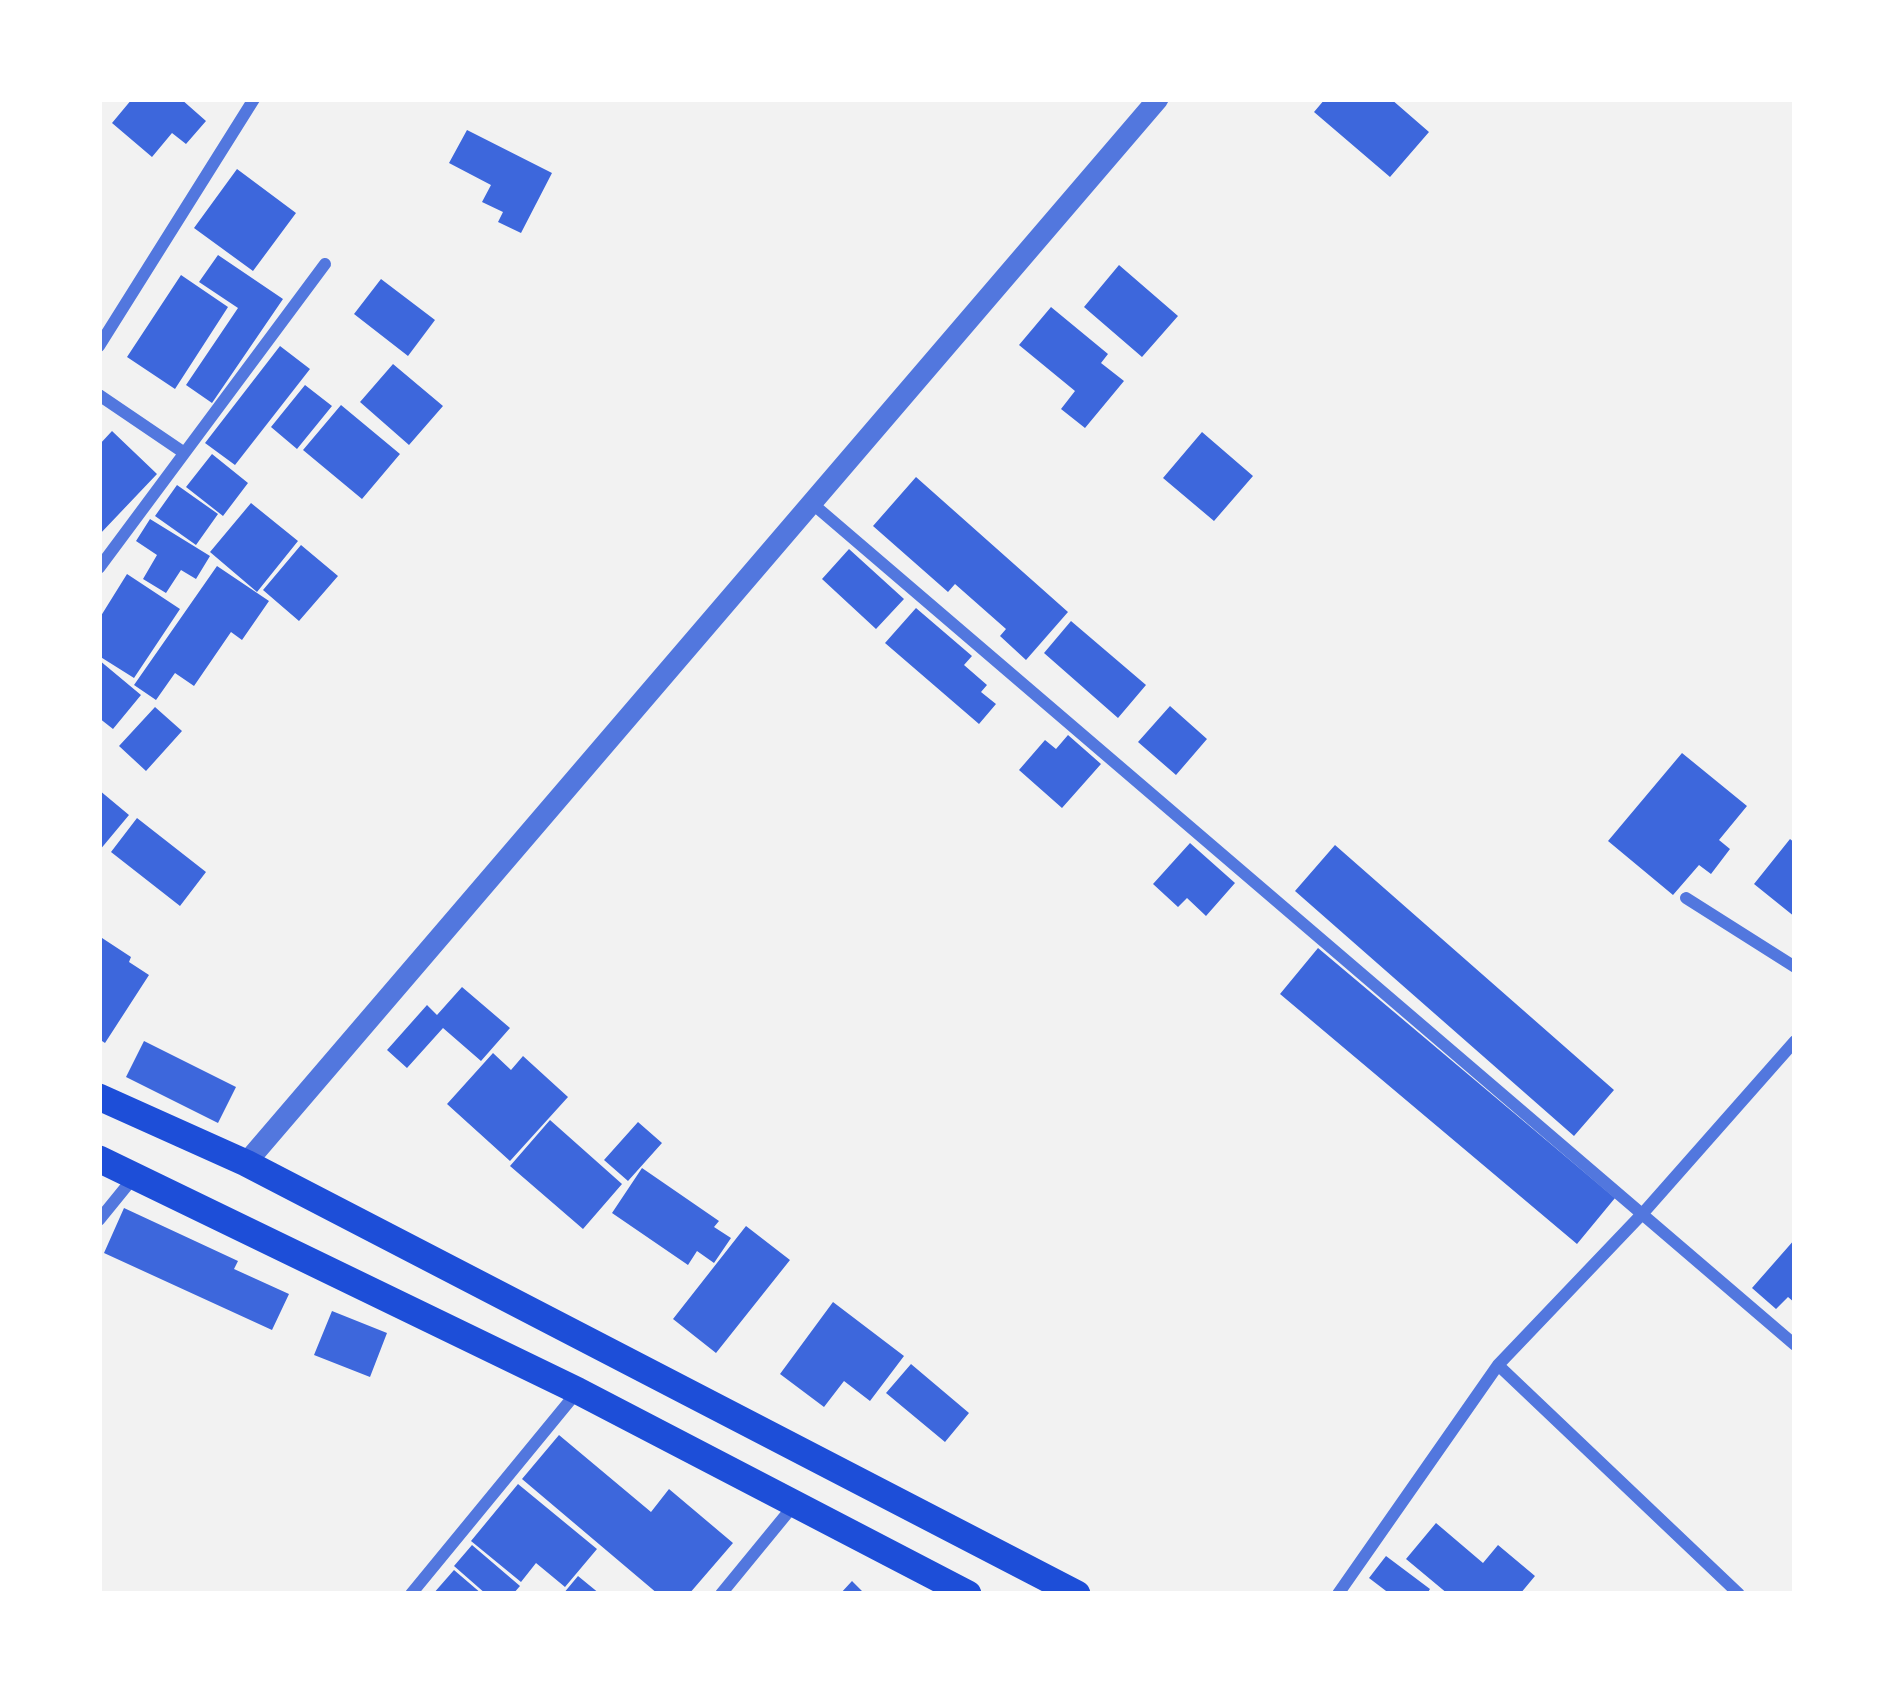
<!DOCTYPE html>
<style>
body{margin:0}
#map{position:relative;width:1894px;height:1693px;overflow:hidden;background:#f2f2f2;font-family:"IBM Plex Serif",serif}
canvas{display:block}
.frame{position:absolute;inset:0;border:102px solid #fff;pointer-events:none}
</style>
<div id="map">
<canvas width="1894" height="1693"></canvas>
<div class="frame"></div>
</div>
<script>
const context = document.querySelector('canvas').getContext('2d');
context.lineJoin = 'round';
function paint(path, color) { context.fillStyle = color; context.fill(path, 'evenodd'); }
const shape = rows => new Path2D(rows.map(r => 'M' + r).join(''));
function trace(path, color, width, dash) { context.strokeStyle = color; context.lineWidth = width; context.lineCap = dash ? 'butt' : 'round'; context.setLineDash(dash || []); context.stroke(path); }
paint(shape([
 [132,99,181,99,206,121,186,144,172,133,152,157,112,123],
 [1325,99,1391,99,1429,132,1390,177,1314,112],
 [467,130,552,173,521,233,498,222,503,212,482,202,491,185,449,163],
 [237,169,296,213,253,271,194,228],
 [218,255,283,299,212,403,186,385,238,308,199,282],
 [1119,265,1178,316,1142,357,1084,307],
 [181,275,228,307,175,389,127,357],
 [381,279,435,320,408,356,354,314],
 [1051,307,1108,354,1101,363,1124,381,1085,428,1061,409,1075,391,1019,345],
 [280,346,310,369,235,465,205,443],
 [393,364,443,406,409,445,360,402],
 [305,385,332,406,297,449,271,427],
 [341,405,400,454,362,499,303,450],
 [112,431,157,474,99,535,99,445],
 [1202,432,1253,476,1214,521,1163,478],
 [212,454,248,483,223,516,186,487],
 [916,477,1068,612,1026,660,1000,636,1006,629,955,584,948,592,873,526],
 [177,485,218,514,196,545,155,516],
 [251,503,298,541,257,592,210,552],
 [150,519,210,556,196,579,181,570,166,593,143,579,157,555,136,541],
 [301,545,338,576,299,621,263,590],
 [849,549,904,599,876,629,822,579],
 [217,566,269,601,242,640,231,632,194,686,175,673,156,700,134,685],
 [127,574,180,609,134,678,99,656,99,619],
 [916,608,972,656,964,665,987,685,981,692,996,704,979,724,885,643],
 [1071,621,1146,685,1118,718,1044,653],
 [99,660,141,695,113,729,99,718],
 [1170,706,1207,739,1176,775,1138,742],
 [155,707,182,731,146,771,119,746],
 [1068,735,1101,764,1062,808,1019,770,1045,740,1056,749],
 [1682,753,1747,806,1719,840,1730,849,1711,874,1699,865,1673,895,1608,841],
 [99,790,129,815,99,851],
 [137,818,206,872,180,906,111,852],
 [1790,839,1795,843,1795,917,1754,884],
 [1190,843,1235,883,1206,916,1187,898,1178,907,1153,884],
 [1335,845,1614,1090,1574,1136,1295,891],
 [99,936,131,957,129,962,149,975,105,1043,99,1039],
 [1318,948,1615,1198,1577,1244,1280,994],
 [462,987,510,1028,481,1061,443,1028,407,1068,387,1050,427,1005,437,1015],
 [144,1041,236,1087,218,1123,126,1077],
 [493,1053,511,1070,523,1056,568,1097,510,1161,447,1104],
 [550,1120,622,1184,583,1229,510,1166],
 [638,1122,662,1143,628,1181,604,1160],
 [642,1168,719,1221,714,1227,731,1238,714,1263,697,1251,688,1265,612,1213],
 [124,1208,238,1261,234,1269,289,1294,272,1330,104,1253],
 [746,1226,790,1260,716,1353,673,1319],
 [1795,1239,1795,1303,1788,1297,1776,1309,1752,1288],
 [833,1302,904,1356,870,1401,844,1381,824,1407,780,1374],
 [332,1311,387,1333,370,1377,314,1355],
 [911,1364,969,1413,945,1442,886,1393],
 [559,1435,651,1512,669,1489,733,1543,689,1594,658,1594,522,1479],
 [518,1484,597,1549,565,1587,536,1563,521,1582,471,1541],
 [1436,1523,1483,1563,1498,1545,1535,1576,1520,1594,1448,1594,1406,1559],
 [472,1545,520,1586,513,1594,486,1594,454,1566],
 [1386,1556,1430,1589,1427,1594,1390,1594,1369,1578],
 [454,1570,482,1594,433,1594],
 [578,1576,600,1594,563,1594],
 [852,1581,865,1594,840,1594]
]), '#3d67dc');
trace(shape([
 [99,346,254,99],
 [99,395,183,452],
 [814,505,1795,1345],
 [99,568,325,264],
 [1686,898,1795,967],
 [99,1220,134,1177],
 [1498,1365,1739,1594],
 [411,1594,577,1392],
 [721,1594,794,1505],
 [1338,1594,1498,1365,1644,1212,1795,1041]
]), '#5277de', 12);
trace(shape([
 [246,1163,1158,99]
]), '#5277de', 21);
trace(shape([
 [99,1097,246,1163,1077,1594],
 [99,1159,578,1391,968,1594]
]), '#1d4ed8', 27);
</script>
